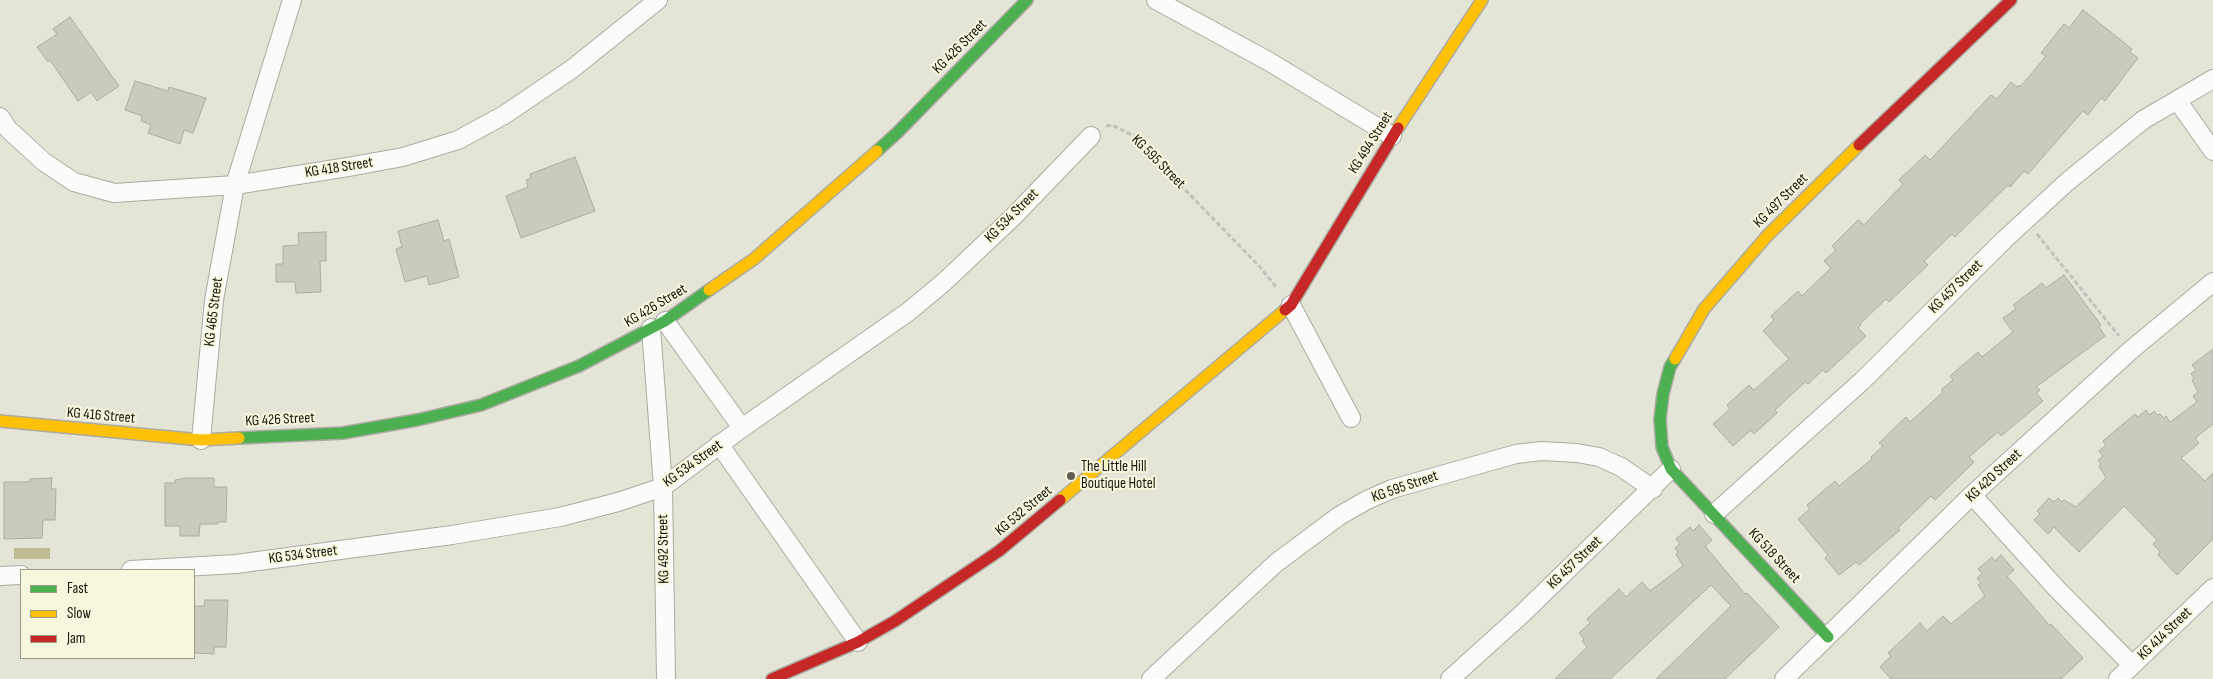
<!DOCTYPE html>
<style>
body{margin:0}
#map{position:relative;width:2213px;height:679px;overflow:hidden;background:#e4e4d7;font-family:"Sofia Sans Condensed",sans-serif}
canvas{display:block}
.legend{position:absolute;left:20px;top:569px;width:175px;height:90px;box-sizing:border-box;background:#f7f7de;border:1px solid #9c9c8a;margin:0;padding:6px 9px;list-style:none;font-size:15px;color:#14140b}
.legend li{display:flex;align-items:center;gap:10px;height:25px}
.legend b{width:25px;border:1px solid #9c9c8a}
</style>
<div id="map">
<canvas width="2213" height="679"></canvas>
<ul class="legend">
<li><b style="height:6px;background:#4caf50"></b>Fast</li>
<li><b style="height:6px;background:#ffc107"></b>Slow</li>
<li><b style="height:6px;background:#c62828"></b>Jam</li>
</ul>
</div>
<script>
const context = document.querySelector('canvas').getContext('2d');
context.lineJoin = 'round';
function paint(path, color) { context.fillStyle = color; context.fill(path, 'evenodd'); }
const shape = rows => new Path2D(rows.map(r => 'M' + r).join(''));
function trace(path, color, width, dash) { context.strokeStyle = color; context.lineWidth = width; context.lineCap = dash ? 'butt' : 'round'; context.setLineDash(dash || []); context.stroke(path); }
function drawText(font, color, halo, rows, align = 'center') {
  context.font = font + ' "Sofia Sans Condensed",sans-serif'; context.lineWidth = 4; context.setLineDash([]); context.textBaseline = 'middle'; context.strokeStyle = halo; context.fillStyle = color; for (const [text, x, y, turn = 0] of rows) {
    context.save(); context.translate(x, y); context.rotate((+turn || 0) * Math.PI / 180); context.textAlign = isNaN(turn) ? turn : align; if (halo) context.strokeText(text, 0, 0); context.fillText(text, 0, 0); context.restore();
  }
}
paint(shape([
 [14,548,50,548,50,559,14,559]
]), '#bdbc92');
const building = shape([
 [2083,10,2132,49,2130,52,2138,58,2105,101,2101,98,2088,115,2083,111,2028,174,2024,171,2010,187,2008,185,1955,237,1952,234,1924,261,1928,265,1889,302,1886,299,1860,324,1861,325,1858,328,1866,336,1826,373,1823,370,1808,384,1805,382,1775,410,1777,413,1754,434,1751,430,1733,446,1713,424,1730,409,1727,405,1749,385,1754,390,1789,359,1763,331,1774,320,1771,316,1798,291,1802,296,1831,268,1824,261,1836,250,1832,246,1858,220,1864,225,1903,184,1899,180,1925,155,1930,160,1991,95,1997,99,2011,82,2017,87,2020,85,2021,86,2046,56,2041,53,2064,24,2069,28,2083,10],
 [70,17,119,86,97,101,91,92,78,101,50,60,48,62,37,47,57,34,53,29,70,17],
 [135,81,168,91,169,87,206,98,193,133,184,130,180,144,148,133,151,125,141,121,142,116,125,110,135,81],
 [575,157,595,211,521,238,506,196,528,187,526,180,531,178,530,174,575,157],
 [438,220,444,241,449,239,459,277,429,285,427,276,405,282,396,249,402,247,398,231,438,220],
 [326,232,326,261,320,261,321,292,296,293,295,282,276,282,276,264,283,264,283,246,299,245,298,233,326,232],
 [2064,275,2101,325,2099,327,2105,336,2036,387,2040,390,2036,393,2043,401,2001,436,1998,432,1969,457,1974,462,1935,500,1931,496,1898,528,1900,530,1859,565,1856,562,1839,575,1825,558,1828,555,1798,519,1810,509,1807,505,1835,481,1839,486,1872,459,1871,457,1883,446,1879,443,1906,417,1910,422,1943,392,1941,390,1953,380,1950,376,1978,352,1982,357,2013,332,2003,318,2016,309,2013,305,2042,283,2046,288,2064,275],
 [2213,349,2213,424,2195,438,2199,443,2181,458,2205,481,2213,473,2213,539,2177,575,2158,555,2160,552,2153,544,2157,540,2124,506,2079,552,2054,527,2048,534,2034,520,2040,514,2037,511,2049,498,2054,502,2058,498,2062,502,2064,500,2076,507,2106,478,2099,466,2101,464,2098,460,2103,456,2099,451,2106,445,2103,441,2135,414,2138,417,2146,410,2150,415,2154,411,2158,415,2160,414,2164,418,2166,416,2170,422,2197,402,2193,396,2198,392,2192,380,2194,378,2191,374,2196,370,2192,365,2213,349],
 [52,478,51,489,56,489,55,520,43,520,42,538,4,539,4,482,30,482,30,479,52,478],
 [187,478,214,478,214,487,227,487,226,522,218,522,218,524,200,524,199,536,180,536,180,526,165,526,165,483,175,483,175,480,187,478],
 [1699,525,1712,540,1705,546,1745,594,1747,593,1779,627,1725,679,1656,679,1731,606,1711,585,1610,679,1555,679,1587,647,1582,641,1584,639,1579,633,1590,623,1587,619,1619,589,1626,597,1642,582,1650,591,1683,566,1676,554,1678,552,1675,548,1680,544,1676,539,1690,527,1693,531,1699,525],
 [2001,555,2014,570,2007,576,2050,626,2051,624,2083,658,2061,679,1891,679,1880,667,1891,656,1888,653,1920,623,1927,631,1943,616,1951,624,1985,596,1978,585,1981,583,1977,578,1982,574,1978,569,1992,557,1995,561,2001,555],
 [205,600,228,600,226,647,214,647,214,654,194,653,194,606,204,606,205,600]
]);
paint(building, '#cacabf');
trace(building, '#acaca2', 1);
const street = shape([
 [1156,0,1268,61,1392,136],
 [2177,100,2213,151],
 [0,117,8,129,44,162,74,182,114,193,235,185,348,167,403,157,458,140,504,115,572,69,658,0],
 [1291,305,1351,418],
 [665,321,742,428],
 [651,328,663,487,666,679],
 [201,440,214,300,235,185,292,0],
 [719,444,858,642],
 [1972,495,2057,589,2132,665],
 [1714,514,1862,381,2004,240,2067,182,2143,120,2213,79],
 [131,570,236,564,452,535,560,517,618,502,663,487,742,428,908,312,943,283,1013,217,1091,136],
 [0,576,21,575],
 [1151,679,1276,563,1339,516,1367,500,1392,489,1516,454,1542,451,1577,453,1599,457,1621,467,1653,489],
 [1450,679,1521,615,1671,469],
 [1784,679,1972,495,2131,350,2213,282],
 [2118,679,2213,588]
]);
const fast = shape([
 [877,151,898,132,1027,0],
 [1675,359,1670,367,1663,394,1660,419,1662,447,1671,469,1828,637],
 [239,438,343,433,417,420,481,405,579,366,665,321,709,290]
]);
const slow = shape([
 [1398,128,1482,0],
 [709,290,754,259,877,151],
 [1675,359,1704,309,1767,236,1859,145],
 [0,421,201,440,239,438],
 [1060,500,1285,310]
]);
const jam = shape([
 [1859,145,2011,0],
 [1285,310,1291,305,1398,128],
 [772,679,858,642,895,621,999,551,1060,500]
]);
trace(street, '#ababa1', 20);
trace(fast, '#ababa1', 14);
trace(slow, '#ababa1', 14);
trace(jam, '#ababa1', 14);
trace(shape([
 [1106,126,1112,125,1132,135,1260,267,1276,287],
 [2037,234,2119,336]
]), '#c3c3be', 3, [5, 2.5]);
trace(street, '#fbfbf9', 18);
trace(fast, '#4caf50', 11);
trace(slow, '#ffc107', 11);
trace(jam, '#c62828', 11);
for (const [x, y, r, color] of [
 [1071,476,5,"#5d5d52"]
]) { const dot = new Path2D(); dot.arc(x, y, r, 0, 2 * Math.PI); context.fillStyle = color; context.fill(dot); trace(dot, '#f7f7de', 2); }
drawText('15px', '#14140b', '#f7f7de', [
 ["KG 426 Street",960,47,-45],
 ["KG 494 Street",1371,143,-58],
 ["KG 595 Street",1158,162,45],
 ["KG 418 Street",339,168,-9],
 ["KG 497 Street",1781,201,-45],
 ["KG 534 Street",1012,216,-45],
 ["KG 457 Street",1956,287,-45],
 ["KG 426 Street",656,306,-31],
 ["KG 465 Street",214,312,-83],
 ["KG 416 Street",101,416,5],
 ["KG 426 Street",280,420,-3],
 ["KG 534 Street",693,464,-36],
 ["KG 420 Street",1994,476,-43],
 ["KG 595 Street",1405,487,-19],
 ["KG 532 Street",1024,511,-40],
 ["KG 492 Street",664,549,-91],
 ["KG 534 Street",303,555,-7],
 ["KG 518 Street",1774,556,47],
 ["KG 457 Street",1575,563,-44],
 ["KG 414 Street",2165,634,-44]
]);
drawText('15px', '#14140b', '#f7f7de', [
 ["The Little Hill",1081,467],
 ["Boutique Hotel",1081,484]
], 'left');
</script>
